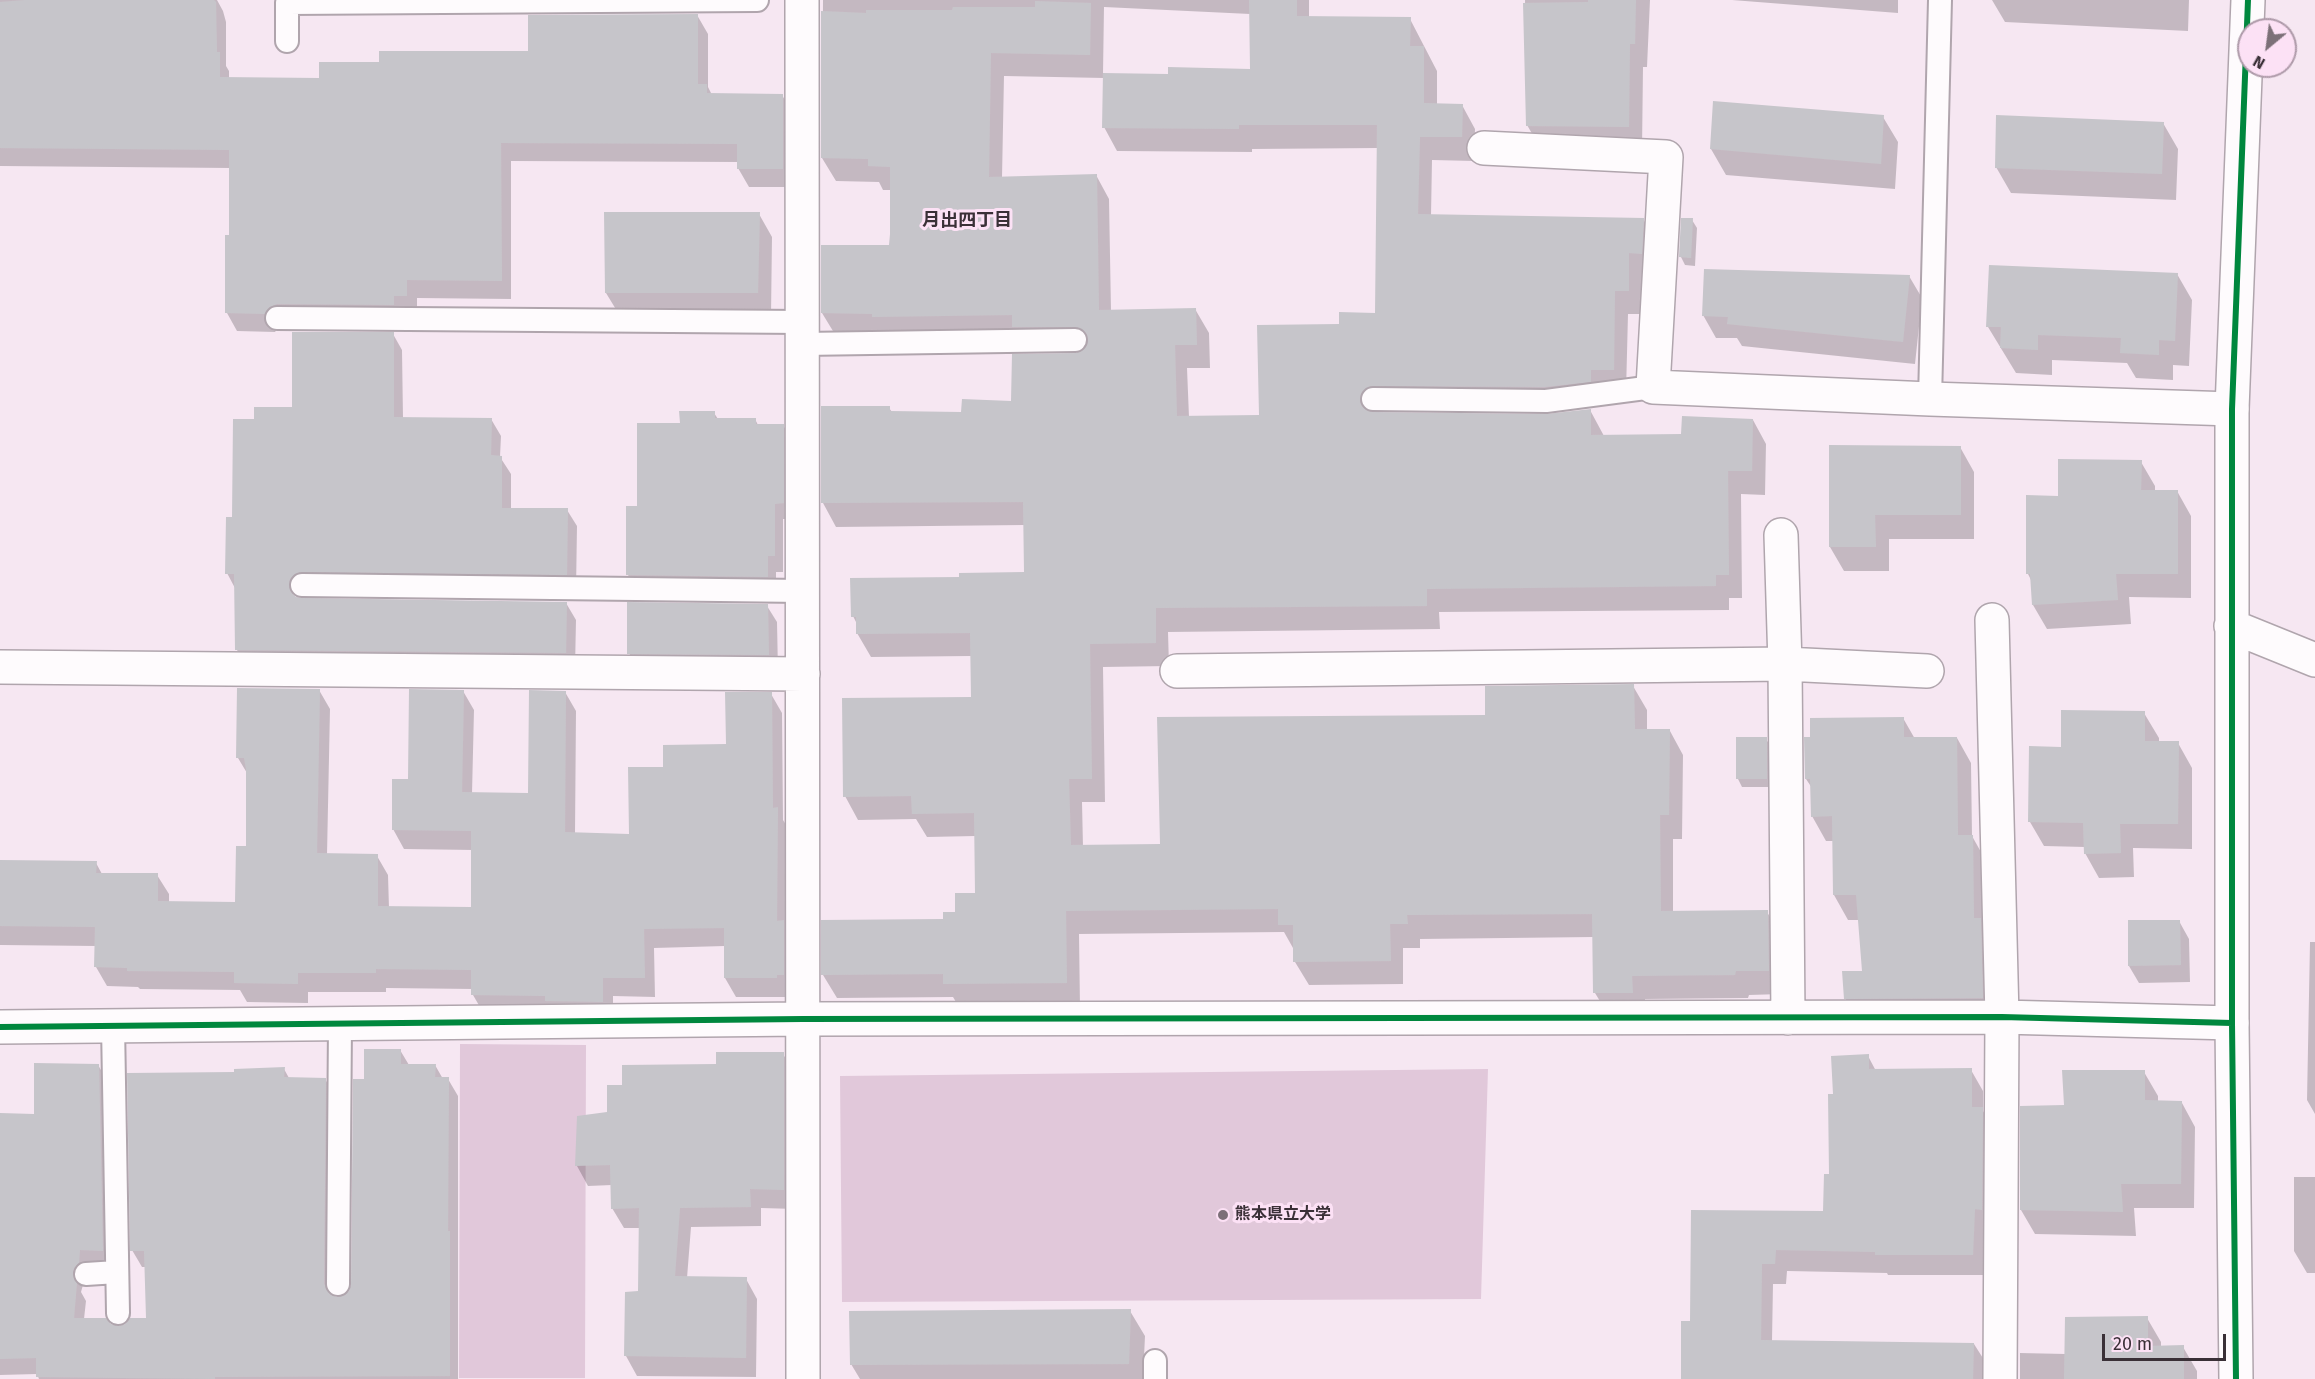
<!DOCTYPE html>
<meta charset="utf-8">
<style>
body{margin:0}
#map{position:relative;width:2315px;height:1379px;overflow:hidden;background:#f6e7f2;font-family:"Fira Sans",sans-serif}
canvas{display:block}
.north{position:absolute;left:2237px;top:18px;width:60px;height:60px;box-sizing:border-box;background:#fce1f5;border:2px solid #ae9aa9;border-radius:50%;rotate:209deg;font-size:16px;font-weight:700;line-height:24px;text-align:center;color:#3a3037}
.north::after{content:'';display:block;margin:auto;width:21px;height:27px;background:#7c7078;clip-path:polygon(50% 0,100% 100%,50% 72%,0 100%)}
.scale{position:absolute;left:2102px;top:1334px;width:124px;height:27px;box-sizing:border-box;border:3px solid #3a3037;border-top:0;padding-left:8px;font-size:18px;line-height:21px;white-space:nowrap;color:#3a3037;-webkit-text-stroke:4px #fce1f5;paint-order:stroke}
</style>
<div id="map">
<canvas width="2315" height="1379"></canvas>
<div class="north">N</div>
<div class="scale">20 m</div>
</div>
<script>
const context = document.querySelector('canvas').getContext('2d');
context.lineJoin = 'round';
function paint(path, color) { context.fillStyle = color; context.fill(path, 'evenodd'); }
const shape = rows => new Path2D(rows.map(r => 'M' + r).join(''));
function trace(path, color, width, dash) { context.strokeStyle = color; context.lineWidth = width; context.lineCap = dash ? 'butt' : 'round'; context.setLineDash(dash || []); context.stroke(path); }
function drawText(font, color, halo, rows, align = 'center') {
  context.font = font + ' "Fira Sans","Noto Sans JP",sans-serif'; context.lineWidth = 6; context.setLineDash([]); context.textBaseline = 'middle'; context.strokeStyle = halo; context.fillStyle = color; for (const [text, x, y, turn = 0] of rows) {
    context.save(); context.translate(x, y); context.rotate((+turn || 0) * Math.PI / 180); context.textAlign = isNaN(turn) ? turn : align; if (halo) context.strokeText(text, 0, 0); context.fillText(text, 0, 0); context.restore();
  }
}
paint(shape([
 [460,1044,586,1045,585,1378,459,1378],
 [1488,1069,1481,1299,842,1302,840,1076]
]), '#e1c8da');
paint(shape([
 [0,0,217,0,223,11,226,22,226,66,229,71,229,79,320,80,381,63,530,52,697,15,708,34,708,87,712,95,782,95,793,114,793,187,749,187,738,168,738,162,511,161,511,299,417,298,417,314,280,325,275,332,237,331,227,313,227,236,230,236,230,168,0,166],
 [823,0,1309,0,1309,17,1410,19,1437,71,1437,104,1462,105,1475,129,1474,161,1432,160,1431,216,1643,219,1657,243,1655,277,1642,277,1641,314,1628,314,1626,393,1604,393,1604,405,1559,411,1387,409,1377,414,1546,416,1590,410,1604,436,1683,436,1753,420,1766,444,1765,495,1741,494,1742,598,1729,598,1729,610,1439,612,1440,629,1168,632,1169,666,1103,667,1105,802,1082,802,1083,847,1161,846,1486,716,1633,686,1647,710,1647,731,1670,731,1683,755,1682,839,1673,839,1673,912,1767,912,1781,935,1782,994,1749,995,1748,998,1645,999,1645,1016,1609,1016,1595,993,1594,937,1420,939,1420,948,1403,948,1403,984,1309,985,1295,962,1293,948,1284,932,1079,934,1080,1007,959,1007,953,997,837,998,823,975,944,920,956,914,977,894,976,836,927,837,916,819,858,820,845,796,972,699,972,656,871,657,857,633,857,624,853,616,961,578,1026,574,1025,525,836,527,823,503,889,408,892,412,963,413,1013,402,1085,350,1027,351,836,336,822,313,891,247,892,190,883,190,879,182,836,181,822,158],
 [1104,7,1250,14,1252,70,1169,76,1103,74],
 [1004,76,1104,78,1104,127,1117,151,1252,152,1252,149,1379,148,1376,314,1340,326,1260,416,1189,417,1187,368,1210,368,1209,333,1195,309,1111,311,1109,199,1096,175,1002,178],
 [1525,0,1650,0,1647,67,1643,67,1642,150,1541,149,1527,125],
 [1732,0,1898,0,1898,13],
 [1992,0,2189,0,2188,31,2005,22],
 [1883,117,1898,142,1895,189,1726,175,1711,149],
 [2163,123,2178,149,2176,200,2011,193,1996,167],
 [606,214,759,214,772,237,771,316,620,316,606,293],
 [1692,220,1697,228,1695,266,1685,265,1681,257],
 [2177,274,2192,300,2189,366,2173,365,2173,380,2136,378,2127,363,2052,360,2052,375,2016,373,1988,327],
 [1909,276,1922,298,1915,364,1742,346,1737,338,1716,338,1703,315],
 [393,334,402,350,403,418,491,419,501,436,500,457,511,474,511,509,567,510,577,526,576,591,304,590,298,598,293,593,293,598,566,603,576,620,575,669,246,666,237,650,236,590,227,573,234,519,255,421,294,409],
 [714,413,718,419,755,419,758,425,783,425,792,441,792,519,783,519,783,572,776,572,776,593,637,591,628,575,639,507,681,424],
 [1960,447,1974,472,1974,539,1889,539,1889,571,1844,571,1830,547],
 [2141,462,2155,486,2155,491,2177,491,2191,516,2191,598,2129,597,2131,624,2047,629,2033,605,2032,582,2028,574,2060,497],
 [767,606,777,622,778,671,638,670,629,653],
 [319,690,330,709,327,855,377,856,388,875,389,908,473,909,473,850,404,849,393,829,410,781,463,691,474,710,472,794,530,795,565,692,576,711,575,834,631,836,665,768,727,746,771,694,782,713,783,820,788,828,788,997,736,997,725,978,725,946,654,948,655,997,613,996,613,1020,484,1014,473,995,473,989,386,988,386,992,308,992,308,1003,247,1002,240,990,140,989,138,987,107,986,96,967,96,946,0,945,0,862,96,863,102,874,157,875,169,894,169,903,237,904,247,847,247,773,238,758],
 [2144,713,2159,738,2159,742,2178,743,2192,768,2192,849,2133,848,2134,877,2099,878,2085,853,2085,847,2044,846,2030,822,2063,748],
 [1903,718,1915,739,1957,738,1971,763,1972,836,1986,861,1996,1023,1860,1023,1845,998,1863,973,1859,920,1848,920,1834,895,1833,841,1826,841,1812,816,1812,788,1806,779],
 [1766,739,1771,747,1771,787,1742,787,1738,779],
 [2179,921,2189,939,2190,982,2139,983,2129,966],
 [2310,942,2315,942,2315,1114,2307,1100],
 [400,1050,409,1065,435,1065,443,1079,448,1079,458,1096,458,1379,39,1379,37,1374,0,1375,0,1115,35,1116,98,1065,108,1082,112,1267,87,1280,83,1285,81,1292,86,1301,84,1319,119,1328,148,1319,146,1267,142,1267,132,1250,235,1074,284,1069,289,1078,325,1079,335,1096,333,1298,339,1299,351,1292,366,1081],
 [783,1054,795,1074,795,1209,761,1208,761,1226,691,1227,687,1278,746,1279,757,1299,756,1377,637,1376,626,1356,640,1293,640,1228,624,1228,612,1208,612,1185,588,1186,577,1166,578,1117,609,1114,624,1087,717,1065],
 [1868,1056,1876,1071,1971,1070,1983,1091,1983,1111,1994,1129,1985,1275,1888,1275,1887,1273,1787,1271,1786,1284,1773,1284,1772,1341,1974,1344,1993,1374,1993,1379,1682,1379,1691,1323,1693,1212,1825,1212,1830,1176,1835,1095],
 [2144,1072,2158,1096,2158,1102,2182,1103,2195,1127,2194,1208,2134,1208,2136,1236,2035,1234,2021,1210,2065,1107],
 [2294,1177,2315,1177,2315,1273,2307,1273,2294,1251],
 [1130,1311,1145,1336,1143,1379,860,1379,851,1364],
 [2147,1318,2161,1342,2161,1347,2183,1347,2197,1371,2197,1379,2020,1379,2020,1353,2066,1354]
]), '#0003');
paint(shape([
 [25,0,214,0,216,2,217,52,220,52,220,77,319,78,319,62,379,62,379,51,528,51,528,15,698,14,698,84,707,84,707,93,783,94,783,169,737,169,737,144,501,143,502,281,407,280,407,296,394,296,394,305,277,304,270,307,265,314,225,313,225,235,229,235,229,150,0,148,0,2],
 [1249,0,1297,0,1297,16,1411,17,1410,46,1424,46,1424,103,1463,104,1462,137,1420,137,1418,214,1644,218,1642,254,1629,253,1629,291,1615,291,1614,370,1591,370,1591,382,1545,387,1373,386,1362,392,1360,398,1361,405,1366,410,1373,412,1546,414,1591,409,1591,435,1681,434,1682,416,1753,419,1752,471,1728,471,1729,575,1716,575,1716,586,1427,589,1427,606,1156,608,1156,643,1090,644,1092,779,1069,779,1071,845,1160,844,1157,717,1485,715,1485,686,1634,684,1635,729,1670,729,1669,815,1660,815,1661,911,1768,910,1769,971,1736,971,1735,975,1632,976,1633,993,1593,993,1592,914,1407,915,1408,924,1390,924,1391,961,1293,962,1293,925,1278,925,1278,909,1066,911,1067,983,943,984,943,974,821,975,821,920,943,919,943,912,955,912,955,893,975,893,974,813,912,814,911,796,843,797,842,698,971,697,970,633,856,634,856,617,851,617,850,578,959,577,959,573,1024,572,1023,502,821,503,821,406,890,406,890,411,961,412,962,399,1011,401,1012,354,1076,353,1086,347,1088,340,1086,333,1075,327,1012,327,1012,315,872,317,872,314,821,313,821,245,889,245,890,234,890,167,868,166,868,159,821,158,821,11,866,13,866,10,952,10,953,7,1035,7,1035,1,1091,3,1090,55,991,53,989,177,1097,174,1099,310,1196,308,1197,345,1175,345,1177,416,1259,415,1257,325,1339,324,1339,312,1375,313,1377,125,1239,125,1239,129,1102,128,1103,73,1168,74,1168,67,1250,69],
 [1588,0,1636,0,1635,44,1630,44,1629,127,1526,126,1523,3,1588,2],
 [1713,101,1884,115,1881,164,1710,149],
 [1996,115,2164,122,2162,174,1995,168],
 [604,212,760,212,758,293,605,293],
 [1681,218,1693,218,1691,258,1679,257],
 [1989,265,2178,273,2175,341,2159,340,2159,355,2120,353,2121,338,2038,335,2038,350,2000,348,2001,327,1986,327],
 [1704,269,1910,275,1903,342,1727,324,1728,317,1702,316],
 [292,332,394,332,394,417,492,418,491,455,502,456,502,508,568,508,567,575,302,572,295,574,290,579,289,585,291,592,296,597,302,598,567,602,566,653,235,650,234,574,225,574,226,517,232,517,233,419,254,419,254,407,292,407],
 [679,411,715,411,715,418,756,418,756,424,784,424,784,503,775,504,775,556,768,556,768,577,626,575,626,506,637,506,637,423,680,423],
 [1829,445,1961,446,1961,515,1875,515,1876,547,1829,547],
 [2058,459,2142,460,2141,490,2178,490,2178,574,2116,574,2118,600,2032,605,2030,574,2026,574,2026,495,2058,496],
 [627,602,768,604,769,655,627,654],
 [237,688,320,689,317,853,378,854,378,906,471,907,471,831,392,830,392,779,408,779,409,689,464,690,462,792,528,793,529,690,566,691,565,832,629,834,628,767,663,767,663,745,726,744,725,692,772,692,773,808,778,807,777,921,784,920,784,975,777,975,777,978,724,978,724,928,644,929,645,978,603,978,603,1002,545,1001,545,996,471,995,471,970,376,969,376,973,298,973,298,984,234,983,234,972,127,971,127,968,94,967,95,927,0,926,0,860,97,861,96,873,158,873,158,901,235,902,236,846,246,846,246,769,244,758,236,758],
 [2061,710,2145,711,2145,741,2179,741,2178,824,2120,824,2121,853,2084,854,2083,823,2028,822,2029,746,2061,747],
 [1904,717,1904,737,1957,737,1958,835,1973,835,1974,918,1981,918,1983,998,1844,999,1842,971,1862,971,1856,895,1833,895,1832,816,1811,817,1810,779,1805,779,1804,737,1810,737,1810,718],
 [1736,737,1767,737,1767,779,1736,779],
 [2128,920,2180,920,2181,965,2128,966],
 [364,1049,401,1049,401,1064,436,1064,435,1077,449,1077,448,1231,450,1231,450,1376,215,1377,215,1379,36,1377,36,1358,0,1359,0,1113,34,1114,34,1063,99,1064,103,1251,80,1250,79,1263,74,1268,73,1274,77,1283,74,1318,106,1318,111,1324,119,1326,125,1324,130,1318,146,1318,144,1251,130,1251,127,1073,234,1072,234,1069,285,1067,284,1077,326,1078,324,1284,331,1295,338,1297,349,1291,351,1284,353,1079,364,1079],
 [716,1052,784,1052,784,1190,750,1189,751,1207,680,1208,675,1276,747,1277,746,1358,624,1356,625,1292,638,1291,639,1208,611,1209,610,1165,575,1166,577,1116,607,1112,607,1085,622,1085,622,1065,716,1064],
 [1869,1054,1869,1069,1972,1068,1972,1107,1983,1107,1982,1210,1975,1209,1973,1255,1875,1255,1875,1252,1776,1250,1775,1264,1762,1264,1761,1340,1974,1343,1973,1379,1681,1379,1681,1321,1690,1321,1691,1210,1823,1211,1824,1174,1829,1174,1828,1094,1833,1094,1831,1056],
 [2062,1070,2145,1070,2145,1100,2182,1101,2181,1184,2121,1184,2123,1212,2020,1210,2020,1106,2064,1105],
 [1131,1309,1129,1364,850,1365,849,1311],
 [2148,1316,2148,1346,2184,1345,2184,1379,2064,1379,2065,1317]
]), '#c6c5ca');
const service = shape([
 [287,41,287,3,757,0],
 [277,318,803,322],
 [803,344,1075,340],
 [1373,399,1546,401,1653,387],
 [1930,399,1940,0],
 [302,585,803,591],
 [113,1025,118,1313],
 [86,1274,117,1272],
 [338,1284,340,1023],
 [1155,1361,1155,1379]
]);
const minor = shape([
 [802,0,803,1379],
 [1484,148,1666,157,1653,387,1930,399,2232,409],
 [1781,535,1785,664,1788,1018],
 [1992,620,2002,1017,2000,1379],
 [0,667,803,674],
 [1177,671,1785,664,1927,671],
 [0,1027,803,1019,2002,1017,2232,1023]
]);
const tertiary = shape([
 [2231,626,2315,660],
 [2236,1379,2232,1023,2232,409,2248,0]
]);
trace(service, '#b0a5ad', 26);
trace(minor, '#b0a5ad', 36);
trace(tertiary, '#b0a5ad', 36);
trace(service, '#fefbfd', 22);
trace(minor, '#fefbfd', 33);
trace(tertiary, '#fefbfd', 33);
trace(shape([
 [0,1027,803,1019,2002,1017,2232,1023],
 [2236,1379,2232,1023,2232,409,2248,0]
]), '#00873e', 6);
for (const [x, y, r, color] of [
 [1223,1215,6,"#7c7078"]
]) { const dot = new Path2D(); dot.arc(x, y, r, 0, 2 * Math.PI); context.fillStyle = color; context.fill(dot); trace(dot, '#fce1f5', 2); }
drawText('bold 16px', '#3a3037', '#fce1f5', [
 ["熊本県立大学",1235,1215]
], 'left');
drawText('bold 18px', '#3a3037', '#fce1f5', [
 ["月出四丁目",967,221]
]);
</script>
